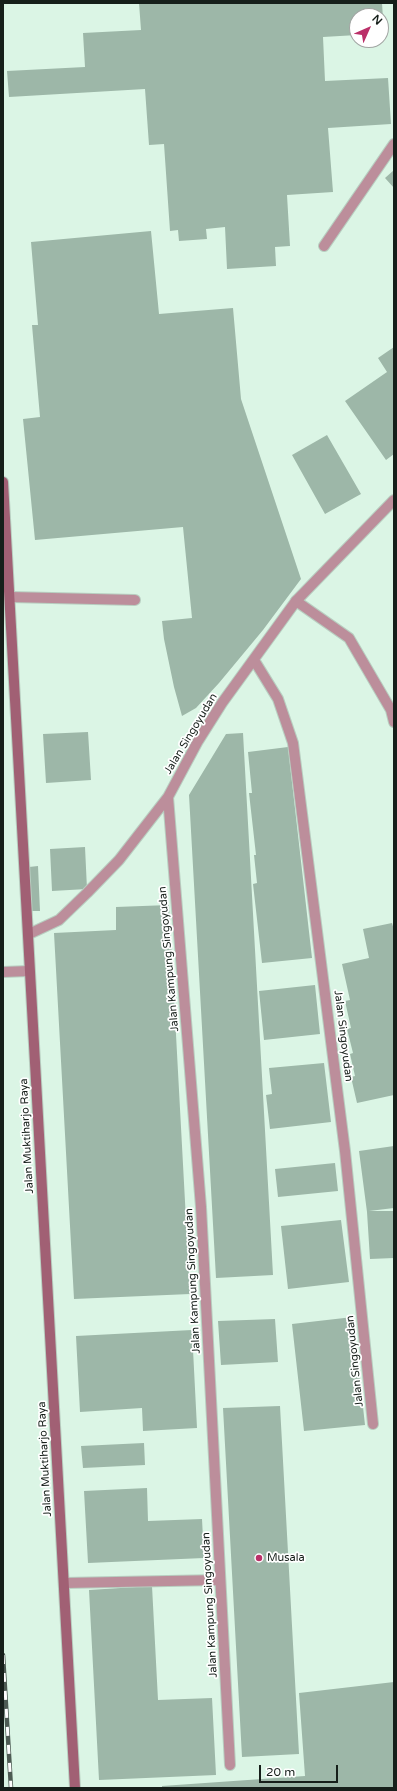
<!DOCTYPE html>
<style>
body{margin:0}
#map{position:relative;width:397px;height:1791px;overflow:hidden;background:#dbf5e5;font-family:"Varela Round",sans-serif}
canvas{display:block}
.frame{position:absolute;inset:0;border:4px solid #161f1a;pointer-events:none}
.north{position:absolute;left:349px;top:8px;width:40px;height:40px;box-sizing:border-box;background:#fff;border:1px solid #a2a5a3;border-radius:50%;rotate:45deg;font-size:11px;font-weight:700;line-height:16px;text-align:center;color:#161f1a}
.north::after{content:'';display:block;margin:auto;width:14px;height:18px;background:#bb3069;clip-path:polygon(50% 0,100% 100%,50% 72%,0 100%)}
.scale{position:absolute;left:259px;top:1765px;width:79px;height:18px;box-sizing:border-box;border:2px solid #161f1a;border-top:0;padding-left:5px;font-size:12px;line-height:14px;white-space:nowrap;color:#161f1a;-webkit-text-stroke:3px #fff;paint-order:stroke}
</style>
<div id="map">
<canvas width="397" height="1791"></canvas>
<div class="frame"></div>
<div class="north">N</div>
<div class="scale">20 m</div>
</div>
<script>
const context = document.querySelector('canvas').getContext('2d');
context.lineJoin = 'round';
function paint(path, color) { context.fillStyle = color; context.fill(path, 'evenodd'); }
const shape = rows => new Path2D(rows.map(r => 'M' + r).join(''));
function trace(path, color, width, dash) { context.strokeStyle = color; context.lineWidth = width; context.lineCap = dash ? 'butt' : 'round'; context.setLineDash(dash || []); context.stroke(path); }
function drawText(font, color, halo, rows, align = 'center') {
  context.font = font + ' "Varela Round",sans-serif'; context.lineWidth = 3.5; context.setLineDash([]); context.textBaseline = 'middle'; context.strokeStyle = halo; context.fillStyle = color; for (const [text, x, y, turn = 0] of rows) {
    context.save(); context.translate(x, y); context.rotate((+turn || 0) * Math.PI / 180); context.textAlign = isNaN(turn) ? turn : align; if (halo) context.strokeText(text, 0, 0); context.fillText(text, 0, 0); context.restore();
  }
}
paint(shape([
 [139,3,382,3,384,34,381,34,381,16,357,16,357,35,323,37,325,81,388,78,391,124,328,128,333,192,287,195,290,246,275,247,276,266,227,269,225,227,206,229,207,239,179,241,178,230,170,231,164,144,149,145,145,89,9,97,7,71,85,67,83,33,141,30],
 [394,170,394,188,385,178],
 [151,231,159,314,233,308,241,399,301,579,263,630,219,683,196,708,182,716,174,687,164,639,162,621,192,618,183,527,35,540,23,419,40,417,32,325,38,325,31,242],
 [394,347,394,454,386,460,345,401,387,372,378,358],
 [327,435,361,494,325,514,292,455],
 [88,732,91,780,46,783,43,734],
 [243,733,273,1275,216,1278,189,795,226,734],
 [288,747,312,958,262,963,253,884,257,883,254,855,256,855,249,793,252,793,248,752],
 [85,847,87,889,52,891,50,849],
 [38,866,40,911,32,911,29,867],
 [169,905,190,1294,74,1299,54,933,116,930,116,907],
 [392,923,394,930,394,1095,357,1103,351,1077,355,1076,350,1054,353,1053,347,1029,351,1028,345,1001,350,1000,342,964,369,958,363,929],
 [315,985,320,1034,264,1040,259,991],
 [324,1063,331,1122,270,1129,266,1095,272,1094,269,1068],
 [394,1146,394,1208,369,1211,393,1211,394,1258,370,1259,367,1212,359,1151],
 [335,1163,338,1191,278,1197,275,1169],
 [341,1220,349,1282,288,1289,281,1226],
 [353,1317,365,1425,304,1431,292,1324],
 [275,1319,278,1362,221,1365,218,1321],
 [192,1330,197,1428,143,1431,142,1408,80,1412,76,1336],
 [280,1406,299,1754,242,1757,223,1408],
 [144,1443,145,1465,83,1468,81,1446],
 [147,1488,148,1521,202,1519,204,1558,88,1563,84,1491],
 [152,1586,158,1700,212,1698,216,1775,99,1780,89,1590],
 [394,1682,394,1788,162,1788,162,1786,305,1776,299,1693]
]), '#9db7a8');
const lane = shape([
 [324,246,394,144],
 [10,597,135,600],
 [296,601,349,638,391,710,394,722]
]);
const street = shape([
 [254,660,278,699,293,743,345,1151,373,1424],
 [168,797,201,1207,230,1765],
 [29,934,59,920,87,893,119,860,168,797,198,741,222,703,296,601,394,500],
 [3,972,29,971],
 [64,1583,220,1580]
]);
const secondary = shape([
 [3,482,75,1788]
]);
trace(lane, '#b8cec0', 12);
trace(street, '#b8cec0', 12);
trace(secondary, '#b8cec0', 12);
trace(lane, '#bc8e9b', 10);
trace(street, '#bc8e9b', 10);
trace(secondary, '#a16074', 10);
const rail = shape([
 [3,1655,11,1788]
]);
trace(rail, '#4d5b53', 4.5);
trace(rail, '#fff', 3, [9]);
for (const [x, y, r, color] of [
 [259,1558,4,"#bb3069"]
]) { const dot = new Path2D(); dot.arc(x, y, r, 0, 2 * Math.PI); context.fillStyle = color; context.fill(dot); trace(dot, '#fff', 1.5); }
drawText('11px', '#161f1a', '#fff', [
 ["Jalan Singoyudan",191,734,-59],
 ["Jalan Kampung Singoyudan",169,959,-95],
 ["Jalan Singoyudan",343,1036,83],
 ["Jalan Muktiharjo Raya",27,1136,-93],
 ["Jalan Kampung Singoyudan",193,1281,-93],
 ["Jalan Singoyudan",355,1361,-96],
 ["Jalan Muktiharjo Raya",45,1459,-93],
 ["Jalan Kampung Singoyudan",210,1605,-93]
]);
drawText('11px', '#161f1a', '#fff', [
 ["Musala",267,1558]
], 'left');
</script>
